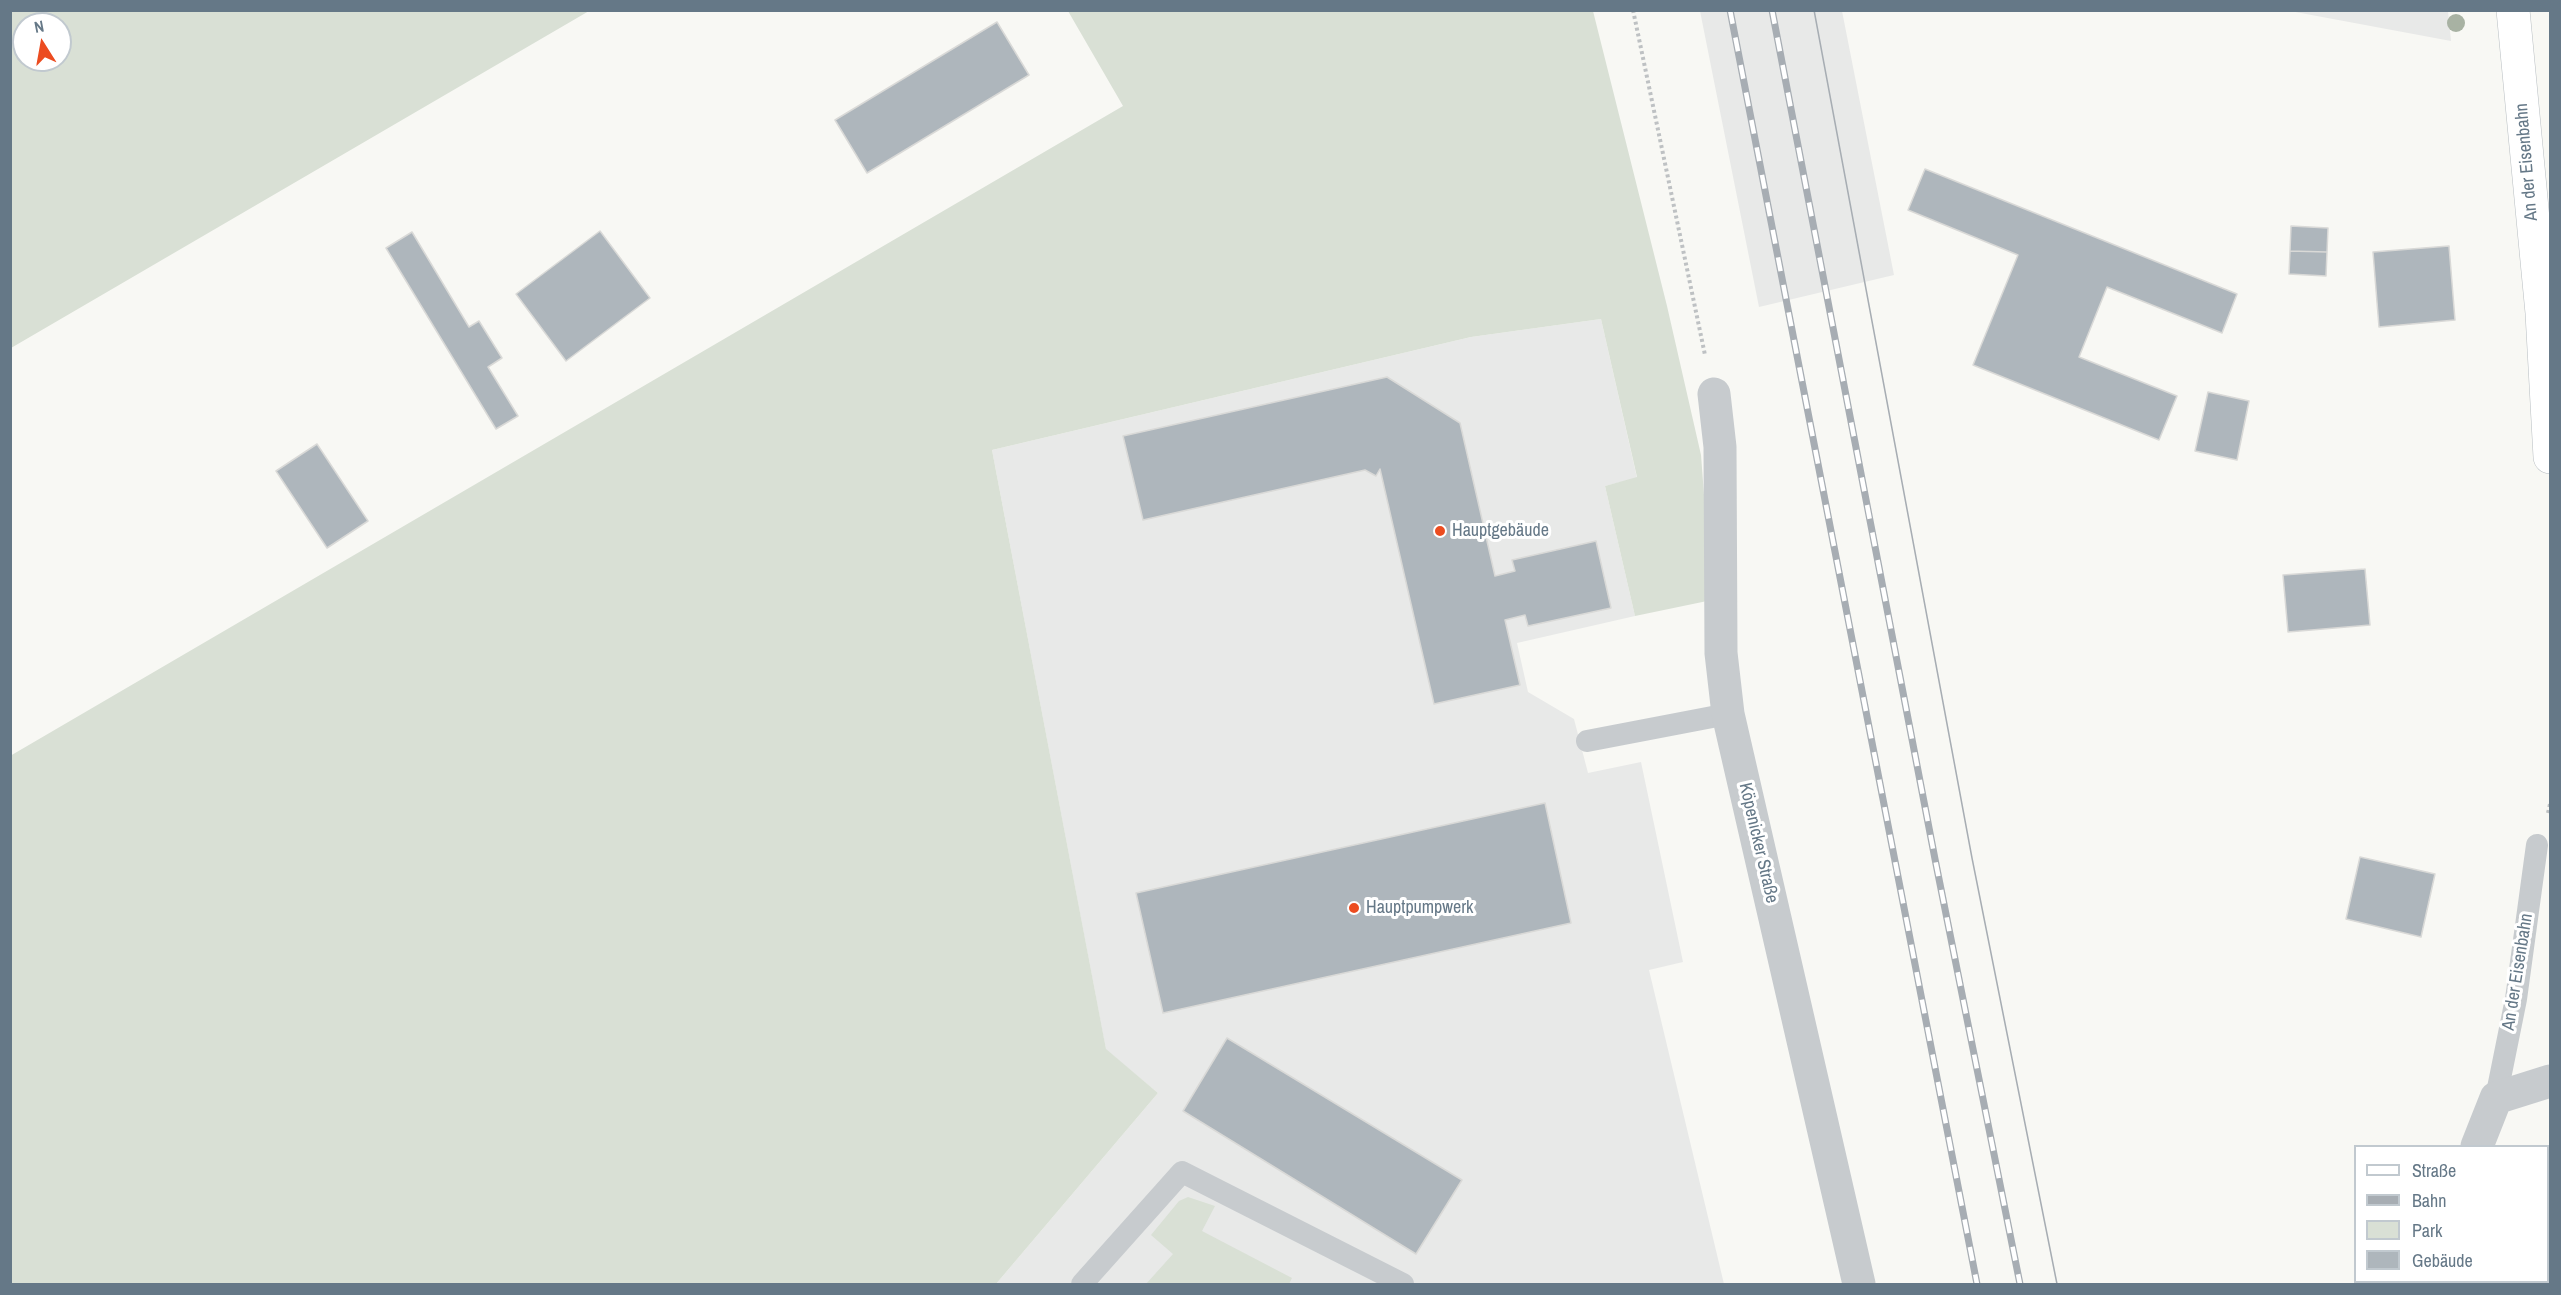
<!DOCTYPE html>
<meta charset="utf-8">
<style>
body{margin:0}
#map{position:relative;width:2561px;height:1295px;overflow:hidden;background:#f8f8f4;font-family:"Archivo Narrow",sans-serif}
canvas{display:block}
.frame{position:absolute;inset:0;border:12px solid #657887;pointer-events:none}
.legend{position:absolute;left:2354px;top:1145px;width:195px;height:138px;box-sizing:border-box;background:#fff;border:2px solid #c1c9cf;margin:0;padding:8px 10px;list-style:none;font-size:18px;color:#657887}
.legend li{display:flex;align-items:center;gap:12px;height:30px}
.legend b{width:30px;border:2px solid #c1c9cf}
.north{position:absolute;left:12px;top:12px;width:60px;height:60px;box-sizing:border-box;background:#fff;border:2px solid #c1c9cf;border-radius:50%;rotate:349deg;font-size:16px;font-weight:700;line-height:24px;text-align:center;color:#657887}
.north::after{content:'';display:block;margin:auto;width:21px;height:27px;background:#ec4c20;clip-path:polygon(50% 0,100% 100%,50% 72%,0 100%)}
</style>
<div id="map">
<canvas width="2561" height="1295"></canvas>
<div class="frame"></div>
<ul class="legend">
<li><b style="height:8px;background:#fff"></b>Straße</li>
<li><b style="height:8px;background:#a7adb3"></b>Bahn</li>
<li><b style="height:16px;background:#d9e0d5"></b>Park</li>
<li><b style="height:16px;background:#aeb6bc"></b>Gebäude</li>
</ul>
<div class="north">N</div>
</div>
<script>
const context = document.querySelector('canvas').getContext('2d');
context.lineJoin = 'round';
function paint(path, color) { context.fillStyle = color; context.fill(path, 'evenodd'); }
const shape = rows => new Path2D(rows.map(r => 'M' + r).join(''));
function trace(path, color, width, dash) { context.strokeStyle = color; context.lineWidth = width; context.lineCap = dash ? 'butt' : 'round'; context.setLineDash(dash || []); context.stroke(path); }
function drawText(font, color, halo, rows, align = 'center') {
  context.font = font + ' "Archivo Narrow",sans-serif'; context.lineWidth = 6; context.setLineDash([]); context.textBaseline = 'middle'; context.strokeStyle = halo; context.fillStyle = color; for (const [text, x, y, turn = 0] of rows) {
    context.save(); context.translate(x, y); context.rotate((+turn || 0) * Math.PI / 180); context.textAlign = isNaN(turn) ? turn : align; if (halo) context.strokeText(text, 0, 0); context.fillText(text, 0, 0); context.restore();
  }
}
paint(shape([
 [1700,11,1842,11,1894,275,1759,307],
 [2290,11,2448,11,2451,41],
 [1601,319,1637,478,1605,486,1635,616,1517,643,1528,692,1574,719,1588,773,1641,762,1683,962,1649,970,1724,1284,996,1284,1158,1093,1106,1050,992,450,1471,337]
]), '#e8e9e8');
paint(shape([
 [11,10,589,10,589,11,11,348],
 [24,24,60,24,60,60,24,60],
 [1068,11,1593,11,1667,306,1701,455,1712,600,1635,616,1605,486,1637,477,1601,319,1471,337,992,450,1106,1049,1158,1093,996,1284,11,1284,10,756,1123,106],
 [1188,1197,1215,1206,1202,1231,1292,1278,1289,1284,1146,1284,1173,1254,1151,1235,1179,1201]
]), '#d9e0d5');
const building = shape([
 [997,22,1029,75,867,173,835,120,997,22],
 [1925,169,2237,294,2222,333,2107,287,2079,357,2177,396,2159,440,1973,365,2018,255,1908,210,1925,169],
 [2291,226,2328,228,2327,252,2290,251,2291,226],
 [600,231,650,298,566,361,516,294,600,231],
 [412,232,469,327,479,321,502,358,488,367,518,416,496,429,386,248,412,232],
 [2449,246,2455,320,2379,327,2373,252,2449,246],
 [2290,251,2327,252,2326,276,2289,274,2290,251],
 [1387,377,1460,423,1495,576,1515,571,1512,560,1596,541,1611,608,1528,626,1525,615,1505,620,1520,685,1434,704,1380,469,1376,476,1365,470,1143,520,1123,436,1387,377],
 [2208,392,2249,401,2237,460,2195,451,2208,392],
 [317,444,368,521,327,548,276,471,317,444],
 [2365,569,2370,625,2288,632,2283,575,2365,569],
 [1545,803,1571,923,1163,1013,1136,893,1545,803],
 [2360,857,2435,874,2421,937,2346,919,2360,857],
 [1227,1038,1462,1180,1416,1254,1183,1111,1227,1038],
 [2548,1224,2550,1225,2550,1284,2506,1284,2507,1282,2548,1282,2548,1224]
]);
paint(building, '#aeb6bc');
trace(building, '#d9d9d7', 1.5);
const secondary = shape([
 [2513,10,2542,313,2550,457]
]);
trace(secondary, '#b7bdc1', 34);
trace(shape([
 [1633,10,1705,355],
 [2548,813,2550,804]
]), '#bec1c3', 4, [3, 3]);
trace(shape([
 [1587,741,1728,714],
 [2496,1098,2516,999,2537,845],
 [1082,1284,1182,1172,1403,1284]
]), '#c7cbce', 22);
trace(shape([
 [1714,394,1720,447,1721,653,1728,714,1859,1284],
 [2477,1146,2496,1098,2550,1081],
 [2421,1284,2423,1282]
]), '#c7cbce', 33);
trace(secondary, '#fff', 33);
trace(shape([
 [1814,10,1972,858,2057,1284]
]), '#a7adb3', 1.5);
const rail = shape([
 [1730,10,1977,1284],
 [1772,10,1935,859,2020,1284]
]);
trace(rail, '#a7adb3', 7);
trace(rail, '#fff', 4.5, [14]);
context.fillStyle = '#a8b2a3';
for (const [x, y] of [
 [2456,23]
]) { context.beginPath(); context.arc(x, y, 9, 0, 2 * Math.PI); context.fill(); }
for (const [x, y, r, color] of [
 [1440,531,6,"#ec4c20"],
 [1354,908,6,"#ec4c20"]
]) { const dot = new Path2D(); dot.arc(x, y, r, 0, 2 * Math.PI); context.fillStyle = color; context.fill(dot); trace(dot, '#fff', 2); }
drawText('18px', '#657887', '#fff', [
 ["An der Eisenbahn",2527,162,-95],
 ["Köpenicker Straße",1758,843,77],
 ["An der Eisenbahn",2518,972,-81]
]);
drawText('18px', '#657887', '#fff', [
 ["Hauptgebäude",1452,531],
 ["Hauptpumpwerk",1366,908]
], 'left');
</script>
